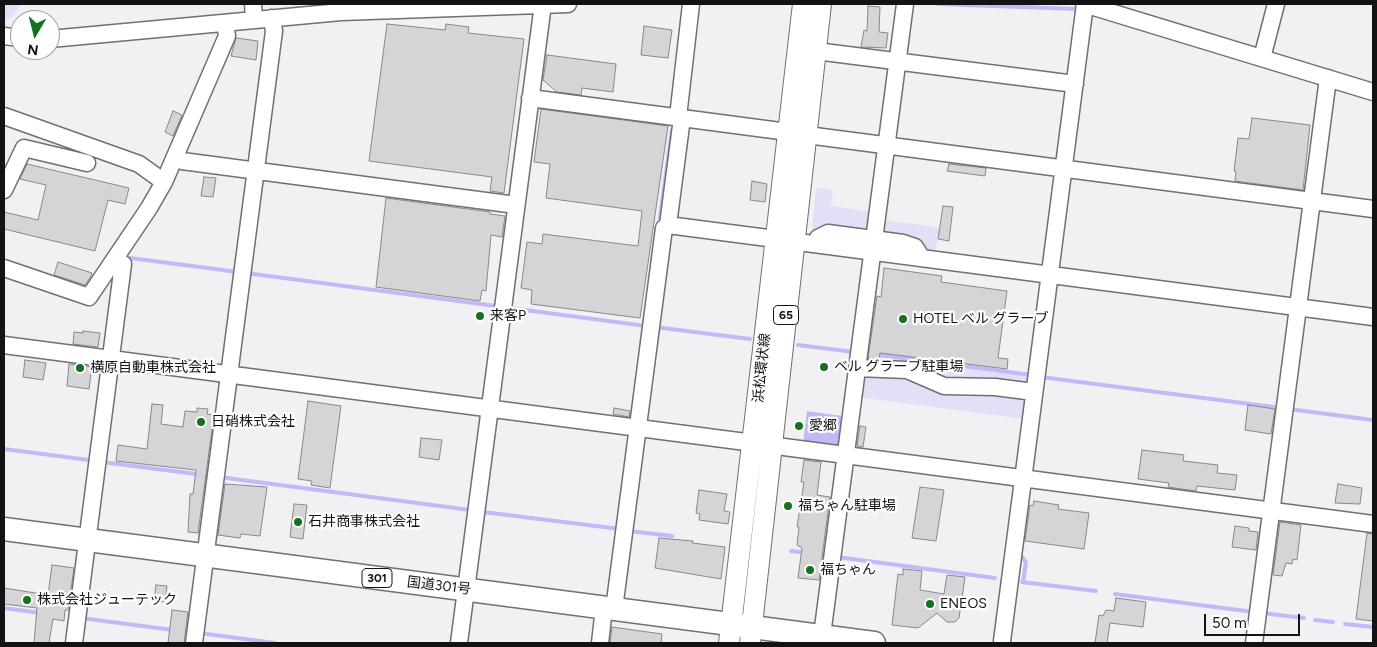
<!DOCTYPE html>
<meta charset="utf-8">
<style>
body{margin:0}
#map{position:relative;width:1377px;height:647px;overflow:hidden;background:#f1f0f3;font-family:Figtree,sans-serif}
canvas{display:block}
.frame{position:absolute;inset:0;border:5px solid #131314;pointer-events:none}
.north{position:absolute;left:10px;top:10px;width:50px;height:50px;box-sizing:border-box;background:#fefeff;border:1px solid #a0a0a1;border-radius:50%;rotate:188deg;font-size:14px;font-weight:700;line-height:20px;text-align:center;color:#131314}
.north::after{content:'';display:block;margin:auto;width:18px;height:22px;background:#147220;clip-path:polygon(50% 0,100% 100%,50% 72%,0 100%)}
.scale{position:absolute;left:1204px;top:614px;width:96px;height:22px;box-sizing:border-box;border:2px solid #131314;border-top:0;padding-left:6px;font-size:15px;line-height:18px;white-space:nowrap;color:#131314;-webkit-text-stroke:4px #fefeff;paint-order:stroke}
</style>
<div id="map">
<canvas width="1377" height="647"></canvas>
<div class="frame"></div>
<div class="north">N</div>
<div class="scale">50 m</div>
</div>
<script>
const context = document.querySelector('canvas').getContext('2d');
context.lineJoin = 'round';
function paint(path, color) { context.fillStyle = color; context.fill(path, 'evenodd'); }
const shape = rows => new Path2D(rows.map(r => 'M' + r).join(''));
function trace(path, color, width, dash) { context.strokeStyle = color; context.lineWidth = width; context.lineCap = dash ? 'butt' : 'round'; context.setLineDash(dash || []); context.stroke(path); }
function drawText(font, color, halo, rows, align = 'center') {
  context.font = font + ' Figtree,"Noto Sans JP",sans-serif'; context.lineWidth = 4.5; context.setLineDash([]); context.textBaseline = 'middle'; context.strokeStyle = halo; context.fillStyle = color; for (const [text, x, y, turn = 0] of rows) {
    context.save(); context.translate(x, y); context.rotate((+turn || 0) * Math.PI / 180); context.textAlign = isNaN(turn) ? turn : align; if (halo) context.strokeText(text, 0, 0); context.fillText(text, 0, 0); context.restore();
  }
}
paint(shape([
 [4,4,22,4,12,17,4,21],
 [816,188,833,190,831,206,873,212,868,231,828,225,812,230],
 [880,220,939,227,935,256,932,256,920,241,913,237,882,232],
 [863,354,1030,376,1025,419,857,397]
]), '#e4dff7');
paint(shape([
 [807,411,842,416,838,448,803,444]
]), '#c6b7f9');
trace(shape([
 [938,4,1077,9],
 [660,218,672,130],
 [130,258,238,272],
 [246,273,496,306],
 [510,308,646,326],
 [655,327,750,339],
 [798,345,854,352],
 [864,353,1032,375],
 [1041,377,1281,408],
 [1289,409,1373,420],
 [4,449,89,460],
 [102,462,212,476],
 [219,477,470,510],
 [483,512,620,529],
 [629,531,672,536],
 [791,551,806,553],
 [1018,552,1026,562,1023,582],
 [837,557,995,578],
 [1022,582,1096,591],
 [1115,594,1254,612],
 [4,608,41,613],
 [1262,613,1304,618],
 [81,618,173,630],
 [1315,620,1333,622],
 [1345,624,1373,627],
 [199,633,275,643]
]), '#c6b7f9', 4);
const building = shape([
 [868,6,880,7,879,32,888,33,886,48,861,47,864,30,867,31,868,6],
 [387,24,445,30,446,24,469,27,468,33,524,39,504,193,490,191,492,177,369,161,387,24],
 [644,26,672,30,668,58,641,55,644,26],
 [236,38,258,41,256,60,231,56,236,38],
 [547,55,616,64,613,92,582,88,581,95,557,92,543,80,547,55],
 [541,109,668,126,640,318,531,304,532,290,521,288,527,242,542,244,543,234,638,246,642,211,546,198,550,164,534,162,541,109],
 [173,111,182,115,173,136,165,132,173,111],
 [1252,118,1310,125,1303,190,1235,181,1236,171,1234,171,1238,138,1249,139,1252,118],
 [27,164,129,188,125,204,108,200,95,251,4,229,4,212,38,220,46,185,20,179,27,164],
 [949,164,986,168,985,176,947,171,949,164],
 [204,177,216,178,213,197,201,196,204,177],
 [752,181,767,184,765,202,750,200,752,181],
 [386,198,490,212,490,214,505,216,502,237,491,235,486,291,482,290,480,301,376,287,386,198],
 [943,206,953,207,949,241,938,239,943,206],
 [58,262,92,273,91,276,85,285,54,275,58,262],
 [884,268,942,276,941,282,1007,291,998,358,1008,359,1007,369,880,353,879,359,868,358,877,296,881,297,884,268],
 [83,331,100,333,98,347,73,344,74,332,83,333,83,331],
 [25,360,46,363,43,380,23,377,25,360],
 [69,364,92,367,89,389,67,386,69,364],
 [308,401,341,406,330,488,311,485,312,481,298,479,308,401],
 [152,404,163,405,161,424,183,427,185,411,197,412,197,408,208,409,207,414,214,415,198,533,188,532,190,494,193,494,196,470,116,461,118,445,147,449,152,404],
 [1248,405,1275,409,1271,434,1245,430,1248,405],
 [614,408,630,411,629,417,613,414,614,408],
 [860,426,866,427,863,447,857,446,860,426],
 [421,438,442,440,439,460,419,457,421,438],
 [1142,450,1184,455,1183,461,1218,465,1217,473,1237,475,1235,490,1197,486,1196,491,1168,487,1169,483,1138,479,1142,450],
 [804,460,821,462,817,495,830,497,819,580,798,578,802,548,797,545,799,527,797,527,804,482,801,482,804,460],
 [225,484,267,487,260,536,241,534,240,538,218,535,225,484],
 [1338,484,1362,488,1360,504,1335,503,1338,484],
 [920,487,944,490,936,541,912,538,920,487],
 [699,490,727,494,724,511,730,512,728,524,699,520,700,514,696,513,699,490],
 [1034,501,1059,505,1058,509,1089,513,1084,549,1025,541,1030,505,1033,506,1034,501],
 [294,504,307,505,303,539,290,537,294,504],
 [1280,522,1301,525,1297,560,1293,559,1292,564,1286,563,1282,576,1273,575,1280,522],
 [1235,526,1249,528,1249,531,1258,532,1256,550,1232,547,1235,526],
 [1367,533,1373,534,1373,621,1356,619,1367,533],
 [659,538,693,541,692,543,725,547,721,579,655,568,659,538],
 [52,565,74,568,68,610,65,610,64,621,53,619,49,643,34,643,37,608,4,604,4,588,48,595,52,565],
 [903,569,922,571,920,590,944,594,947,575,965,577,959,618,955,622,947,622,937,613,918,628,892,625,898,574,903,575,903,569],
 [156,585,167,586,165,602,154,601,156,585],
 [1116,598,1146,602,1143,627,1110,623,1107,643,1095,643,1099,615,1103,616,1106,610,1114,611,1116,598],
 [172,610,188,612,184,643,168,643,172,610],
 [612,627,662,634,661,643,610,643,612,627]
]);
paint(building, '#d5d4d7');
trace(building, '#88888b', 1);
const minor = shape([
 [253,4,254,20],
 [1084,4,1373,92],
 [4,36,20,38],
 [50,39,341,12,568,4],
 [816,51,1075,84],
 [1262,58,1276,4],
 [530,98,788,132],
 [4,116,139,164,164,182],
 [678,117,691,4],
 [807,135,1373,209],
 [176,159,182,161,516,205],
 [4,190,24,148,87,163],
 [668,225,1373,317],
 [815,244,818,238,828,233,903,243,915,247,922,258],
 [4,268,89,297,149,208,164,182,227,36,225,23],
 [4,345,1373,524],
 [857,368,907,370,944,386,995,387,1034,392],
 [614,609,664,228,668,225,682,118],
 [1002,641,1085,4],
 [74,643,123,264,115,259],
 [194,643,274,31,272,18],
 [459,643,543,4],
 [600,643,604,608],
 [821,643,905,4],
 [1254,643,1328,78]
]);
const major = shape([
 [729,643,803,4],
 [750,643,821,4]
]);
const highway = shape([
 [4,529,874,643]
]);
trace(minor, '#706f72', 19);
trace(major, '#706f72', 22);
trace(highway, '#706f72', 25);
trace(minor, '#fff', 16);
trace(major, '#fff', 20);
trace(highway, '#fff', 22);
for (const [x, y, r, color] of [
 [480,316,5,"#147220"],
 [903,319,5,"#147220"],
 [824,367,5,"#147220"],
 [80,368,5,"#147220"],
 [201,422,5,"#147220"],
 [799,426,5,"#147220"],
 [788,506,5,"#147220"],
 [298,522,5,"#147220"],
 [810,570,5,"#147220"],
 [27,600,5,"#147220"],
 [930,604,5,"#147220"]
]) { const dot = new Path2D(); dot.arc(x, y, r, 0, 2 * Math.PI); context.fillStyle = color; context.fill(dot); trace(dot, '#fefeff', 2); }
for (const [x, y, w] of [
 [786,315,25],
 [377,578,30]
]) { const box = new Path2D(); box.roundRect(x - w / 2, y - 9.5, w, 19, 4); context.fillStyle = '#fefeff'; context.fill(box); trace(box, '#131314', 1); }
drawText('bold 12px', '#131314', null, [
 ["65",786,315],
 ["301",377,578]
]);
drawText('14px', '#131314', '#fefeff', [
 ["来客P",490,316],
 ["HOTEL ベル グラーブ",913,319],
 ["ベル グラーブ駐車場",834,367],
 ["横原自動車株式会社",90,368],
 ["日硝株式会社",211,422],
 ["愛郷",809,426],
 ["福ちゃん駐車場",798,506],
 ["石井商事株式会社",308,522],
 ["福ちゃん",820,570],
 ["株式会社ジューテック",37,600],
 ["ENEOS",940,604]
], 'left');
drawText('14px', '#131314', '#fefeff', [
 ["浜松環状線",762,368,-84],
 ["国道301号",439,586,7]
]);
</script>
